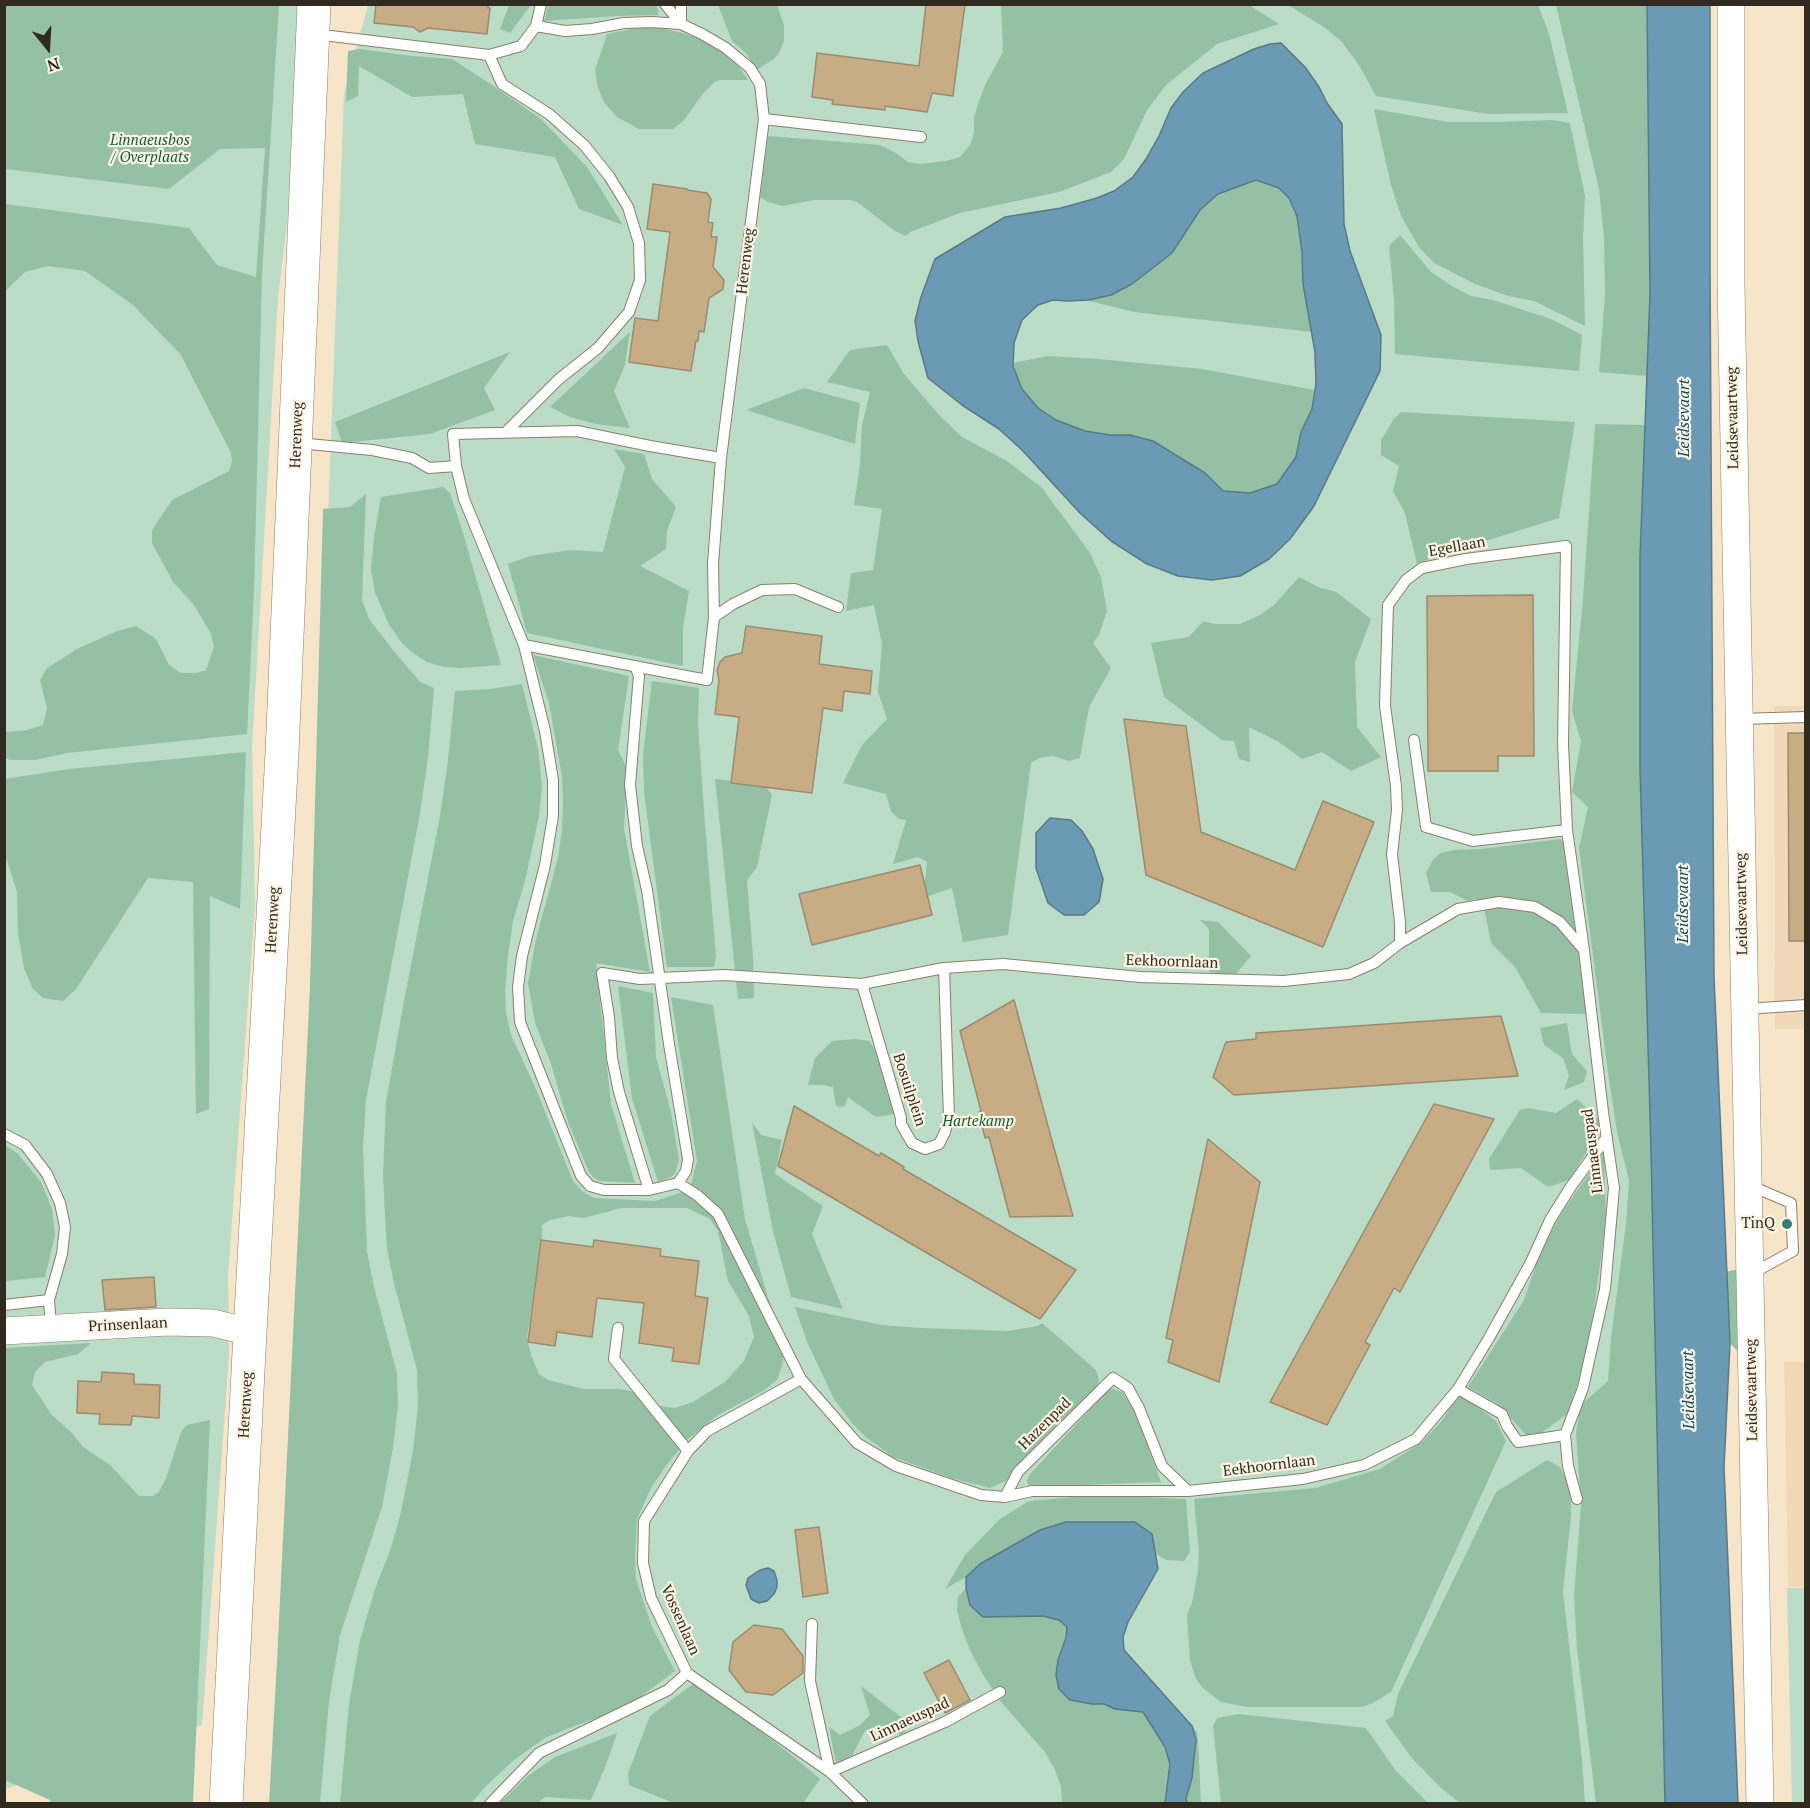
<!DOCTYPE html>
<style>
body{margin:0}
#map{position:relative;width:1810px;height:1808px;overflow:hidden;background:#f7e5ca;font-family:"PT Serif",serif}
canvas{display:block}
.frame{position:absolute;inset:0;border:6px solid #312a20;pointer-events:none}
.north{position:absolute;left:18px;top:18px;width:60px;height:60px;-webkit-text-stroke:4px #fef4e3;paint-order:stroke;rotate:162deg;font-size:16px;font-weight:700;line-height:24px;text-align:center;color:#312a20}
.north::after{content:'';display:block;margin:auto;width:21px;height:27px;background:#312a20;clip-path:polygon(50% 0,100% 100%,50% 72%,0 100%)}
</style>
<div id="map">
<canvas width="1810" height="1808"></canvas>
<div class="frame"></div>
<div class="north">N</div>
</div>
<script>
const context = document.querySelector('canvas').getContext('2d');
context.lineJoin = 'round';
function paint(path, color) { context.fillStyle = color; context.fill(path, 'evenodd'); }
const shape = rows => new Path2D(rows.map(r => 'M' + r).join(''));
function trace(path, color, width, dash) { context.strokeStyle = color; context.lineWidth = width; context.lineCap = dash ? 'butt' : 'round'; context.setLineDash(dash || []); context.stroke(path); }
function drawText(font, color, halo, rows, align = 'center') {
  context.font = font + ' "PT Serif",serif'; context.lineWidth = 4.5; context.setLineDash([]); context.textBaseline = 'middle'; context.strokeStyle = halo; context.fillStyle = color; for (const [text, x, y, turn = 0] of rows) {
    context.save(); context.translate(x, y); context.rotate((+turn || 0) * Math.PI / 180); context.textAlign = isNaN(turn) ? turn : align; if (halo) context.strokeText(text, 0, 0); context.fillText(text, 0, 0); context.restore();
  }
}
paint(shape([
 [1774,706,1805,706,1805,1029,1775,1029],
 [1784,1362,1805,1362,1805,1587,1788,1587]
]), '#f0d9b8');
paint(shape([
 [5,5,301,5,298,131,278,298,252,747,255,906,228,1276,229,1355,202,1725,5,1789],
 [368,5,1641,5,1631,374,1647,376,1646,425,1632,425,1665,1803,276,1804,281,1759,344,94],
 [1787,1588,1805,1588,1805,1803,1792,1803]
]), '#bbdcc6');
paint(shape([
 [5,4,279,5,262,274,254,591,247,734,67,753,35,760,11,760,5,758,5,732,28,730,43,725,47,708,40,680,47,668,77,649,117,631,136,626,156,639,169,665,181,673,196,673,206,670,214,647,211,634,194,605,173,582,152,543,152,530,172,500,229,471,232,462,231,453,181,355,133,305,85,271,48,266,25,272,5,291,5,204,189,228,217,265,256,277,265,148,220,149,169,189,5,169],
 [654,4,658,9,658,15,615,16,544,21,548,5],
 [509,5,531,5,510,33,500,29],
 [718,5,777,5,784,25,784,41,780,51,775,58,757,70,746,53,732,41],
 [1001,5,1249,5,1279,24,1217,44,1166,85,1147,110,1124,159,1111,172,1059,192,960,213,910,232,906,236,895,231,857,202,850,200,815,200,782,206,768,202,760,197,768,136,880,145,896,153,908,162,919,164,946,161,960,157,970,145,974,133,974,118,978,104,985,85,1003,52],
 [1288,5,1538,5,1549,34,1568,113,1488,114,1376,96,1359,65,1342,42,1324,27],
 [1556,5,1647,5,1650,294,1647,376,1599,372,1605,295,1604,237,1599,189],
 [637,28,662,28,686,34,710,43,737,64,748,80,721,80,716,81,704,92,684,120,673,129,639,129,617,117,604,102,598,88,595,70,607,34],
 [359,49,412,56,452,59,489,83,540,118,587,167,623,225,579,209,555,157,475,144,463,94,412,97,359,66,358,96,346,102,348,51],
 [1374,109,1448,122,1497,122,1552,120,1570,123,1585,196,1583,238,1585,326,1534,301,1508,296,1475,284,1434,263,1419,247,1401,216,1391,185],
 [1256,180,1279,188,1289,198,1297,216,1312,332,1134,312,1085,300,1111,295,1132,284,1172,253,1200,210,1218,194],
 [1400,235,1431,272,1452,286,1471,296,1493,300,1551,319,1582,335,1579,371,1395,354,1394,299,1389,246],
 [630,332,625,365,614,391,630,428,596,424,570,417,550,407],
 [887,345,904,374,940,416,962,437,1007,461,1042,488,1090,553,1101,577,1107,611,1099,635,1093,643,1111,668,1089,707,1080,758,1069,761,1053,756,1039,758,1031,763,1008,935,963,942,952,888,923,898,927,862,918,857,893,864,906,820,899,819,891,811,886,794,843,783,862,745,887,719,878,692,882,644,874,605,846,611,851,573,873,570,882,509,854,505,860,464,862,425,870,392,827,382,850,350],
 [510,352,484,388,495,410,430,434,342,443,335,422],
 [1047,356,1099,359,1202,369,1315,390,1312,409,1301,433,1296,457,1277,484,1250,493,1223,491,1205,473,1174,453,1130,435,1110,435,1085,431,1056,420,1038,408,1022,390,1013,363],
 [804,388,860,403,855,444,746,410],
 [1401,412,1575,422,1559,518,1431,558,1417,564,1405,513,1393,491,1399,466,1381,455,1381,440,1394,419],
 [1595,424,1646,425,1640,558,1640,768,1651,1150,1665,1803,1596,1803,1577,1649,1574,1596,1581,1505,1576,1432,1581,1405,1608,1381,1611,1338,1626,1224,1629,1180,1617,1132,1608,1072,1579,848,1588,807,1572,792,1581,741,1572,711,1583,599],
 [614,449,644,454,652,479,676,507,667,531,666,549,640,566,689,591,683,628,683,666,527,633,508,564,530,556,570,550,603,552,625,467],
 [443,487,450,493,463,533,501,665,461,668,444,667,427,662,413,653,401,642,388,623,375,592,371,570,374,538,381,497],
 [366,494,362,600,369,619,393,650,420,682,434,688,428,758,420,813,366,1100,363,1149,367,1251,374,1287,397,1373,398,1406,393,1448,382,1507,340,1635,329,1701,320,1803,269,1803,277,1661,310,987,323,509,350,507],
 [1299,577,1318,587,1336,592,1371,619,1355,662,1357,727,1381,757,1351,771,1322,752,1302,759,1279,742,1249,727,1250,762,1239,759,1234,741,1222,740,1164,697,1151,643,1189,637,1203,621,1214,624,1240,624,1260,615,1274,605],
 [533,655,629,676,618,750,627,768,624,828,650,972,596,963,611,1104,635,1183,600,1181,594,1178,589,1172,568,1122,550,1061,535,1023,528,983,536,939,558,858,562,830,563,801,562,777,549,703],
 [652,681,699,688,698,725,705,825,716,956,714,967,667,967,644,792,643,754],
 [522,684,538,749,542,786,539,816,525,881,513,921,508,955,505,992,506,1013,511,1035,535,1087,573,1181,583,1192,595,1198,655,1201,680,1193,691,1184,697,1161,671,997,713,1005,745,1219,784,1352,782,1366,777,1380,763,1391,718,1415,688,1439,668,1463,651,1488,637,1519,635,1554,636,1579,652,1627,675,1671,640,1697,601,1717,577,1725,545,1738,514,1760,488,1784,471,1803,340,1804,349,1704,360,1640,375,1589,391,1548,401,1512,413,1451,418,1406,417,1370,394,1283,387,1249,383,1176,386,1102,404,1001,440,816,448,760,455,691,490,689],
 [621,1208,687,1208,710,1219,718,1231,728,1281,749,1316,754,1337,744,1361,725,1382,693,1402,675,1408,652,1405,635,1392,620,1389,584,1389,548,1380,539,1374,531,1355,527,1337,542,1241,542,1225,550,1220,569,1216,584,1218],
 [246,752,240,909,210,896,209,1109,196,1114,193,882,148,878,76,989,63,1001,43,998,33,989,24,968,18,933,17,892,5,854,5,779,69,769],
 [715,779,764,784,772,795,757,867,747,880,753,957,754,998,738,999],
 [1560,839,1564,842,1586,1014,1541,1013,1515,967,1491,943,1483,902,1475,899,1468,901,1450,892,1431,892,1426,873,1433,860,1441,853,1454,850,1481,849],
 [1200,920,1218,922,1251,956,1235,975,1209,972,1209,929],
 [618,986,653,993,656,1057,671,1112,679,1160,675,1174,671,1177,658,1182,632,1098],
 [1567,1023,1572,1054,1587,1071,1584,1082,1564,1090,1569,1075,1563,1058,1544,1045,1540,1028],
 [856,1039,869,1041,879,1055,887,1093,895,1114,876,1117,848,1097,845,1106,840,1107,836,1106,833,1087,824,1085,808,1085,815,1058,832,1041],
 [1577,1099,1601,1122,1591,1145,1569,1180,1548,1187,1521,1168,1490,1170,1489,1159,1520,1110,1528,1108,1556,1113],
 [752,1123,761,1135,782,1140,775,1174,823,1206,812,1234,843,1309,791,1297,773,1231],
 [5,1145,17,1153,41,1182,52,1209,55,1235,45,1277,5,1281],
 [1604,1152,1606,1222,1590,1336,1580,1377,1567,1414,1540,1434,1526,1435,1498,1404,1468,1387,1524,1300,1540,1253,1561,1214],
 [1738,1269,1739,1353,1730,1343,1726,1272],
 [795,1307,882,1325,921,1328,1008,1331,1038,1326,1042,1323,1096,1370,1099,1380,1097,1386,1006,1481,990,1488,951,1478,893,1457,867,1438,852,1423,834,1399,807,1342],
 [91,1343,78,1354,45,1362,35,1372,32,1385,51,1414,72,1433,83,1447,110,1465,139,1496,153,1496,159,1492,166,1478,181,1432,187,1425,210,1420,193,1803,50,1803,50,1800,5,1780,5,1348],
 [1110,1388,1122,1392,1135,1412,1161,1482,1029,1487,1027,1481,1030,1474],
 [1458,1396,1469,1400,1496,1421,1506,1441,1391,1692,1373,1703,1362,1707,1247,1707,1221,1702,1203,1688,1196,1679,1190,1660,1187,1615,1192,1603,1198,1570,1199,1553,1194,1499,1315,1488,1380,1469,1422,1442,1440,1423],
 [1547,1460,1560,1467,1569,1484,1571,1494,1571,1517,1563,1591,1582,1760,1585,1803,1460,1803,1441,1788,1411,1757,1385,1721,1393,1716,1398,1694,1496,1492],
 [1098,1495,1186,1499,1190,1552,1184,1561,1166,1560,1156,1554,1152,1534,980,1564,966,1577,945,1589,965,1555,1000,1519,1029,1501],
 [966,1588,970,1605,1000,1617,1043,1616,1059,1620,1067,1627,1066,1638,1061,1651,1092,1704,1104,1704,1115,1709,1143,1712,1165,1747,1170,1764,1165,1803,1062,1803,1061,1787,1055,1770,1045,1752,1001,1702,982,1673,969,1648,961,1626,957,1610,958,1597],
 [694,1683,726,1705,794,1757,820,1779,803,1803,676,1804,629,1785,628,1773,650,1716],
 [861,1686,911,1725,901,1735,879,1725,865,1731,852,1755,836,1764,829,1727,840,1735,860,1725,870,1715],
 [1239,1714,1366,1728,1396,1771,1428,1803,1221,1803,1213,1726,1217,1718],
 [1192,1726,1197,1732,1198,1740,1201,1803,1187,1803,1186,1798,1192,1778,1196,1739],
 [617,1733,606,1765,591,1800,545,1797,538,1803,500,1803,528,1776,555,1757]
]), '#94c1a4');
const water = shape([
 [1647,5,1710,5,1710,267,1714,977,1730,1343,1724,1467,1738,1803,1665,1803,1651,1150,1640,768,1640,558,1650,294,1647,5],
 [1281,43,1305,67,1319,87,1327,103,1342,124,1344,224,1350,251,1381,335,1380,371,1314,506,1290,539,1269,559,1240,576,1212,580,1178,576,1147,564,1111,541,1080,513,1022,450,999,429,962,405,928,378,918,341,915,321,921,297,935,259,1005,217,1061,208,1097,198,1114,191,1133,177,1146,159,1159,136,1171,108,1183,92,1203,73,1254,49,1270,44,1281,43],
 [1256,180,1279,188,1289,198,1297,216,1302,252,1303,284,1315,352,1316,384,1312,409,1301,432,1296,457,1277,484,1250,493,1223,491,1205,473,1153,441,1130,435,1110,435,1085,431,1056,420,1038,408,1022,389,1013,366,1014,343,1022,320,1038,305,1053,300,1068,301,1089,300,1111,295,1132,284,1172,253,1200,210,1218,194,1256,180],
 [1050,818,1071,820,1082,831,1093,849,1103,879,1099,902,1084,915,1064,915,1048,903,1036,868,1036,833,1050,818],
 [1066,1522,1135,1522,1152,1534,1158,1569,1128,1622,1123,1637,1124,1650,1192,1726,1196,1739,1192,1778,1186,1798,1187,1803,1165,1803,1170,1764,1165,1747,1143,1712,1115,1709,1104,1704,1092,1704,1070,1700,1059,1689,1056,1675,1058,1660,1066,1638,1067,1627,1059,1620,1043,1616,983,1617,970,1605,966,1588,966,1577,980,1564,1040,1530,1066,1522],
 [768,1568,774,1571,777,1580,777,1587,774,1594,767,1601,759,1603,751,1599,746,1585,748,1578,760,1570,768,1568]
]);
paint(water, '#6b9bb4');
trace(water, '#5a7988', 1.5);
const building = shape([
 [376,4,488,4,488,8,490,8,487,34,428,28,420,32,413,27,374,23,376,4],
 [926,4,965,4,953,96,932,93,927,112,885,106,885,110,832,104,833,100,812,97,817,53,919,66,926,4],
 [653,184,687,189,687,190,707,193,711,199,708,222,713,223,711,237,717,237,713,267,724,280,723,289,709,298,704,332,699,331,698,341,696,341,691,371,629,362,635,318,658,321,662,291,670,232,647,229,653,184],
 [1533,595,1534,756,1498,756,1498,771,1428,771,1427,596,1533,595],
 [746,626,822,636,819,664,872,671,870,694,844,691,842,711,823,708,812,793,731,783,739,717,715,714,719,680,717,670,720,662,725,657,742,653,746,626],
 [1124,719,1186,726,1201,832,1295,870,1323,801,1374,822,1323,947,1146,875,1124,719],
 [1788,733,1806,733,1806,941,1789,941,1788,733],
 [920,865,932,915,812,945,799,894,920,865],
 [1014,1000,1052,1141,1073,1216,1010,1217,989,1137,985,1138,979,1112,981,1111,960,1031,1014,1000],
 [1501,1016,1518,1076,1234,1095,1213,1077,1226,1042,1256,1039,1256,1033,1501,1016],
 [1434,1104,1494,1119,1400,1292,1394,1288,1365,1342,1370,1345,1327,1425,1270,1402,1434,1104],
 [794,1106,879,1156,881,1153,904,1167,903,1169,1076,1270,1040,1319,778,1166,794,1106],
 [1208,1139,1260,1182,1219,1382,1168,1362,1173,1340,1166,1338,1208,1139],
 [541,1240,593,1247,594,1240,661,1249,660,1256,699,1261,695,1296,708,1298,699,1364,672,1361,674,1348,639,1343,644,1303,597,1298,592,1337,557,1332,555,1346,528,1342,541,1240],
 [154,1277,156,1307,105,1310,102,1280,154,1277],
 [102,1372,134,1374,134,1384,160,1385,159,1418,132,1416,131,1425,99,1424,100,1414,77,1413,78,1381,101,1382,102,1372],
 [819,1527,828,1593,803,1597,795,1530,819,1527],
 [754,1625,782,1629,803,1656,803,1673,773,1695,746,1692,729,1670,733,1642,754,1625],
 [949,1660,970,1700,945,1713,924,1673,949,1660]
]);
paint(building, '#c8ad84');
trace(building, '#9b8b72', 1.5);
const service = shape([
 [665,4,681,24],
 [681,24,681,4],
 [536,26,541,4],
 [315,36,331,36,489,55,521,46,536,26,565,31,592,29,624,23,652,22,681,24,702,34,726,48,750,68,760,84,764,119,721,458,713,564,714,617,707,680,524,645],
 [489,55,502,84,549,114,584,145,609,176,628,207,639,243,640,280,629,312,598,348,559,379,507,431],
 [764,119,921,137],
 [298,443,372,450,412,458,429,468,456,466],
 [721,458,650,446,577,431,453,434,456,466,464,499,524,645,545,731,553,780,553,816,545,865,522,956,518,987,520,1022,581,1176,590,1186,604,1190,649,1190,678,1183,697,1195,718,1214,801,1379,857,1443,896,1466,981,1495,1005,1497,1032,1491,1188,1491,1303,1479,1364,1465,1416,1439,1458,1389,1489,1338,1530,1264,1550,1220,1570,1188,1607,1137],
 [714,617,733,604,762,590,795,589,838,607],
 [635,666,639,676,638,687,630,785,637,846,647,890,669,1044,688,1159,686,1171,678,1183],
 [1740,719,1806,717],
 [1414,740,1426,827,1473,841,1567,830],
 [1400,943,1400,922,1392,854,1397,810,1396,786,1385,706,1388,605,1406,580,1422,568,1466,559,1566,546,1563,744,1567,830,1584,950,1603,1112,1614,1188,1605,1289,1583,1388,1565,1435,1568,1466,1577,1499],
 [862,984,901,1118,901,1124,912,1143,925,1149,939,1144,945,1132,949,1117,944,968],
 [1745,1009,1806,1005],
 [4,1134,25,1145,47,1174,60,1203,65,1227,62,1254,49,1300,51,1328],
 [1749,1185,1791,1203,1793,1251,1753,1273],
 [649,1190,619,1092,612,1058,609,1017,602,973,640,979,724,975,862,984,944,968,1003,964,1140,977,1284,981,1349,974,1374,963,1400,943,1458,909,1499,902,1535,907,1560,922,1584,950],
 [4,1305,49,1300],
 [618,1328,614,1359,688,1451],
 [1458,1389,1502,1414,1507,1426,1518,1442,1565,1435],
 [1005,1497,1018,1472,1113,1378,1128,1388,1139,1408,1162,1466,1188,1491],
 [812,1624,810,1681,830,1772],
 [687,1673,830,1772],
 [490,1804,539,1753,668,1690,687,1673,651,1598,643,1563,644,1521,688,1451,707,1431,801,1379],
 [863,1804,830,1772,945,1722,1000,1692]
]);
const tertiary = shape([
 [1731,4,1731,285,1760,1804],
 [4,1331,168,1322,213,1323,250,1332]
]);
const primary = shape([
 [226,1804,250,1332,282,753,314,4]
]);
trace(service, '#8e7e65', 12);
trace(tertiary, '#8e7e65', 28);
trace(primary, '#8e7e65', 34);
trace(service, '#fff', 10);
trace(tertiary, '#fff', 27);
trace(primary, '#fff', 33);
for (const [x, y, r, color] of [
 [1787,1224,6,"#377d76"]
]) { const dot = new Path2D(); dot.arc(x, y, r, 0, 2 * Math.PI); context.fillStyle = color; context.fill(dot); trace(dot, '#fef4e3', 2); }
drawText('italic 15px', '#125d39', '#fef4e3', [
 ["Linnaeusbos",150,141],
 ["/ Overplaats",150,158],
 ["Hartekamp",978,1122]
]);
drawText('15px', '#312a20', '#fef4e3', [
 ["Herenweg",746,261,-83],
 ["Leidsevaartweg",1733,418,-91],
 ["Herenweg",297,435,-88],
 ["Egellaan",1457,547,-10],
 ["Leidsevaartweg",1742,904,-91],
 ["Herenweg",273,920,-87],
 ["Eekhoornlaan",1172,962,2],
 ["Bosuilplein",909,1090,72],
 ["Linnaeuspad",1593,1151,-97],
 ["Prinsenlaan",128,1325,-3],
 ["Leidsevaartweg",1752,1390,-91],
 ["Herenweg",246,1405,-87],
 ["Hazenpad",1045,1424,-45],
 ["Eekhoornlaan",1269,1466,-7],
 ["Vossenlaan",680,1620,66],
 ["Linnaeuspad",910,1720,-25]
]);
drawText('15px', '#312a20', '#fef4e3', [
 ["TinQ",1775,1224]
], 'right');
drawText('italic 16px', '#064a64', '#fef4e3', [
 ["Leidsevaart",1684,418,-90],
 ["Leidsevaart",1683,904,-90],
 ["Leidsevaart",1689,1390,-91]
]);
</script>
